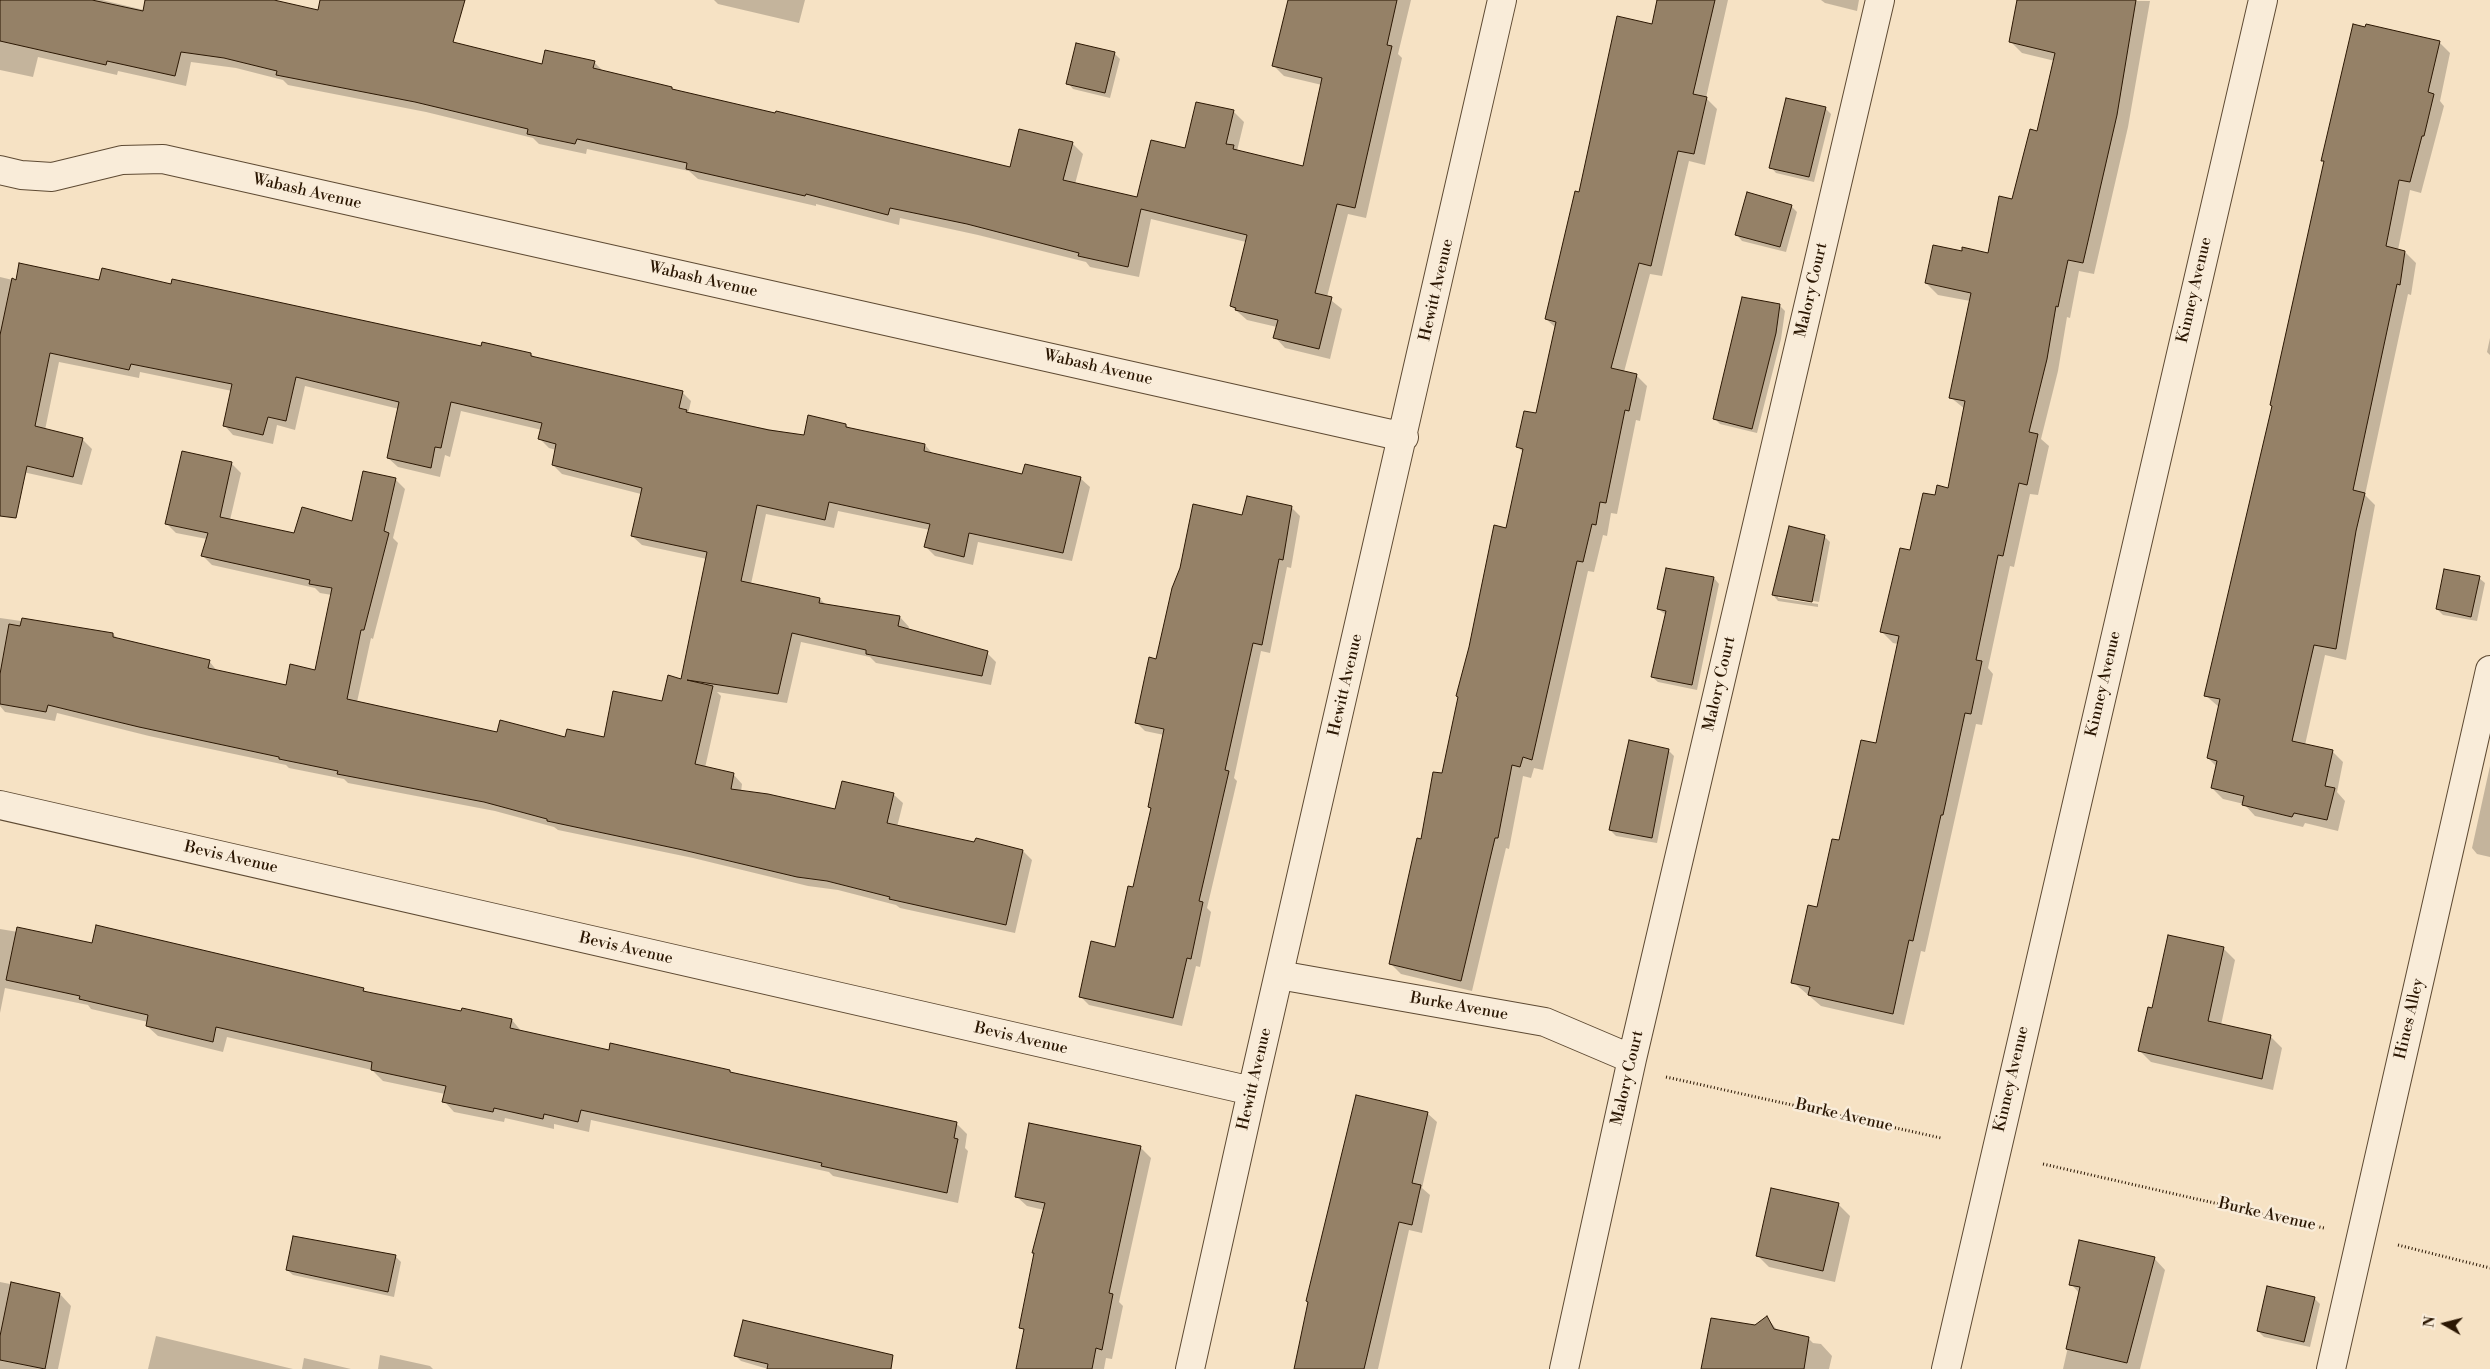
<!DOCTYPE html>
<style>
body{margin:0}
#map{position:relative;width:2490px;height:1369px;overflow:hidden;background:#f6e2c4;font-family:"Libre Bodoni",serif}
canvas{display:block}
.north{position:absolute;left:2420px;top:1299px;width:50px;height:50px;-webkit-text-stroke:4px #f9ecd9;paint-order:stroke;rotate:278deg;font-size:14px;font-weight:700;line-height:20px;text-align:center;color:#2b1703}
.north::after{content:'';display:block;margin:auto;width:18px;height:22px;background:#2b1703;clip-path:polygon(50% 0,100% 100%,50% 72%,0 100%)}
</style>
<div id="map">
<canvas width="2490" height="1369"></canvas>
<div class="north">N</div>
</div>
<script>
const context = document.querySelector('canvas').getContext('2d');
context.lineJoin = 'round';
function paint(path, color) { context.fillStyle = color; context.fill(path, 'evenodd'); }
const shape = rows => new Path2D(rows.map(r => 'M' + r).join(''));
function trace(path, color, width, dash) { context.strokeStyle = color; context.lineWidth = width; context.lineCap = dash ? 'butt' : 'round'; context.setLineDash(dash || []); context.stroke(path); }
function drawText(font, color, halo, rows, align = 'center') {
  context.font = font + ' "Libre Bodoni",serif'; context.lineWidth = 5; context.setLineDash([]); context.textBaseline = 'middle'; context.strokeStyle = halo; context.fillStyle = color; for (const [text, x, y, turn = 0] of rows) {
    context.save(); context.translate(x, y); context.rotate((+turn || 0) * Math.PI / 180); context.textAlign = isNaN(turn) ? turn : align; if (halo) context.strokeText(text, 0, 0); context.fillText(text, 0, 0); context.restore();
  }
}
paint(shape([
 [0,0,102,0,144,10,147,0,266,0,344,19,453,42,456,44,543,65,594,62,604,72,674,91,1011,169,1072,143,1083,154,1075,184,1138,198,1186,150,1233,111,1244,122,1237,151,1304,167,1322,85,1284,76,1273,65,1310,0,1411,0,1398,54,1402,58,1366,218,1348,214,1327,297,1342,309,1330,359,1285,348,1275,337,1277,327,1247,320,1231,306,1246,242,1151,219,1139,277,1090,267,1086,262,978,235,900,218,899,225,816,204,816,206,698,179,689,171,587,149,586,154,539,144,533,138,426,112,288,85,283,80,236,68,191,62,186,86,118,71,117,75,38,57,33,77,0,70],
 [714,0,805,0,799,23,718,4],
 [1659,0,1728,0,1706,98,1717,109,1705,165,1689,161,1662,276,1650,274,1624,372,1636,375,1647,386,1640,421,1636,420,1617,514,1611,513,1607,536,1603,535,1594,572,1588,571,1543,770,1534,768,1531,778,1523,776,1509,849,1506,848,1472,991,1401,974,1390,963,1422,840,1443,775,1459,698,1457,696,1507,529,1523,452,1518,447,1537,415,1556,328,1546,319,1580,193,1653,25],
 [1821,0,1859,0,1857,11,1825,3],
 [2020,0,2150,1,2128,127,2094,274,2079,271,2070,318,2067,317,2058,371,2041,439,2049,446,2038,495,2030,494,2014,567,2010,566,1988,668,1993,674,1982,725,1976,724,1925,952,1921,951,1904,1025,1821,1006,1793,982,1839,841,1877,745,1898,644,1893,643,1881,631,1911,552,1935,496,1949,489,1965,409,1950,397,1970,301,1938,295,1926,283,1963,252,1989,254,2013,200,2038,132,2055,61,2022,53,2011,42],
 [2439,42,2450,53,2440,101,2444,106,2421,193,2410,190,2398,250,2405,252,2416,263,2411,295,2408,294,2365,495,2375,505,2346,660,2325,655,2305,745,2332,751,2343,762,2337,792,2345,801,2338,831,2305,823,2303,827,2255,816,2244,804,2223,799,2212,788,2217,767,2208,758,2219,707,2205,695,2273,407,2325,163,2323,160],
 [1114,53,1120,59,1110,98,1073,89,1068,83],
 [1825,108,1831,114,1814,182,1776,173,1771,167],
 [1791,206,1797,212,1786,252,1742,241,1737,235],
 [0,277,17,281,172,285,482,347,531,354,535,358,682,392,691,401,688,414,805,436,846,425,850,429,925,445,933,454,1023,476,1080,478,1090,487,1072,561,978,542,973,565,935,556,926,547,930,530,838,511,834,528,766,514,751,584,820,599,826,605,900,617,909,627,908,630,987,653,996,662,991,685,876,663,870,657,801,642,787,703,717,692,721,696,705,768,733,774,742,784,741,792,836,811,893,794,903,803,897,827,975,844,977,839,1023,851,1032,860,1015,933,900,908,896,905,838,890,808,886,693,858,558,830,554,827,495,811,348,783,344,779,289,768,286,765,149,736,57,713,55,721,5,712,0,706,0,618,113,634,119,640,209,661,218,672,287,686,316,671,332,595,320,593,315,588,212,565,203,556,207,539,176,533,166,523,182,452,232,464,241,473,230,520,295,535,353,522,364,473,396,480,405,489,393,538,398,543,373,639,371,638,357,702,498,734,605,739,663,702,682,680,707,559,642,545,632,536,641,494,562,474,553,465,556,450,549,448,540,439,542,430,461,411,450,457,445,455,440,477,398,467,388,458,399,409,305,386,295,430,277,425,273,444,233,435,224,425,232,391,140,372,139,378,59,362,45,430,82,439,92,449,82,485,0,467],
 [1780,306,1785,311,1781,339,1757,433,1720,424,1714,418],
 [2490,338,2490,355,2487,352],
 [1291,507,1300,516,1291,568,1287,567,1270,653,1261,651,1234,778,1237,781,1207,908,1211,912,1200,967,1196,966,1182,1026,1089,1005,1080,996,1116,949,1134,888,1152,810,1149,807,1164,735,1145,731,1136,722,1157,660,1243,516],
 [1824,536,1830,542,1819,602,1778,595,1778,598,1818,604,1818,607,1778,601,1773,595],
 [1667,570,1714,578,1719,584,1697,690,1658,682,1652,677,1666,615,1658,609],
 [2479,578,2485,583,2477,621,2443,615,2437,609],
 [1668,750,1674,756,1657,843,1616,836,1610,830],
 [2490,766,2490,857,2477,854,2472,848],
 [0,929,363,989,367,993,462,1013,512,1020,522,1032,610,1052,730,1071,733,1074,956,1123,967,1134,965,1148,968,1151,958,1203,833,1176,829,1172,591,1120,589,1132,554,1124,554,1129,505,1118,504,1122,454,1112,444,1101,445,1094,383,1081,372,1070,227,1037,223,1052,158,1036,147,1026,148,1022,91,1009,88,1005,5,988,0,1013],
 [2223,948,2235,960,2221,1025,2270,1036,2282,1048,2273,1090,2151,1062,2139,1050,2153,1010],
 [1427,1113,1437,1122,1422,1188,1430,1195,1422,1233,1409,1230,1378,1369,1295,1369],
 [1030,1125,1141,1148,1151,1158,1119,1302,1123,1306,1112,1359,1106,1358,1104,1369,1017,1369,1025,1331,1020,1327,1035,1254,1033,1253,1044,1210,1027,1206,1016,1196],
 [1838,1204,1850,1216,1835,1282,1769,1267,1758,1256],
 [395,1256,401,1262,394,1297,293,1275,287,1270],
 [2154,1258,2165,1270,2140,1369,2063,1369,2080,1294,2071,1284],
 [0,1282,60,1294,71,1306,58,1369,0,1369],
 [2314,1298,2320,1304,2310,1347,2264,1337,2258,1331],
 [1767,1318,1779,1332,1808,1338,1813,1343,1821,1344,1832,1356,1829,1369,1704,1369],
 [156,1336,293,1369,148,1369],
 [380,1355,430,1366,433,1369,378,1369],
 [736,1356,834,1369,768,1369,741,1361],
 [304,1358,351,1369,302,1369]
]), '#0003');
const building = shape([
 [0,0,92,0,143,11,145,0,274,0,318,10,320,0,465,0,453,42,542,64,545,50,595,61,593,68,672,87,672,89,775,113,776,111,1010,167,1019,129,1073,142,1063,180,1137,197,1151,140,1185,148,1196,102,1234,110,1226,144,1234,145,1233,149,1303,166,1322,78,1272,66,1288,0,1397,0,1387,45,1392,46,1355,208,1337,204,1315,293,1332,297,1319,349,1273,338,1278,320,1235,310,1236,308,1230,306,1247,235,1141,209,1128,267,1078,256,1079,253,967,224,890,208,888,215,806,194,805,196,686,169,687,163,577,139,575,144,527,134,528,129,415,102,276,75,277,71,224,58,181,52,175,76,107,61,106,65,0,41,0,0],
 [1657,0,1715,0,1693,94,1707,97,1694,154,1678,151,1651,266,1639,263,1611,368,1637,374,1629,411,1625,410,1606,503,1600,502,1596,525,1592,524,1583,562,1577,561,1532,760,1523,757,1520,767,1512,765,1498,838,1495,838,1461,981,1389,964,1417,838,1421,839,1433,772,1442,773,1458,697,1456,696,1469,647,1494,525,1506,528,1523,449,1516,447,1524,411,1536,413,1556,322,1545,319,1575,191,1579,192,1617,16,1652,24,1657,0],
 [2017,0,2136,0,2117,115,2083,263,2068,260,2058,307,2056,306,2047,359,2029,432,2038,434,2027,485,2019,483,2003,556,1998,555,1976,660,1982,661,1971,714,1965,713,1943,815,1941,815,1913,941,1909,940,1893,1014,1808,995,1810,987,1791,983,1808,905,1817,907,1832,839,1839,840,1861,740,1876,743,1899,636,1880,632,1900,548,1910,550,1923,493,1935,495,1937,485,1948,488,1965,401,1949,398,1971,293,1925,283,1933,245,1962,251,1962,247,1988,253,1999,196,2012,199,2030,129,2037,131,2055,53,2009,42,2017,0],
 [2353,24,2365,27,2366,24,2440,41,2428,92,2434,94,2424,136,2422,136,2410,182,2399,180,2386,246,2405,251,2400,285,2397,284,2353,490,2365,493,2356,531,2336,649,2314,645,2292,741,2333,750,2325,786,2335,788,2327,820,2294,813,2292,817,2242,805,2244,796,2211,788,2217,761,2207,758,2220,699,2204,696,2272,406,2270,405,2324,161,2321,161,2353,24],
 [1076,43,1115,52,1105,93,1066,84,1076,43],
 [1786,98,1826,107,1809,177,1769,168,1786,98],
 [1747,192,1792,205,1780,247,1735,235,1747,192],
 [19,263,99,280,102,268,171,284,172,279,481,346,482,342,531,353,531,356,683,391,679,408,687,410,686,412,769,430,804,435,808,415,846,424,846,427,925,444,924,451,1022,474,1025,464,1081,477,1063,553,969,533,964,557,924,547,930,524,829,502,825,520,757,505,741,581,820,598,819,603,900,616,898,626,988,651,982,676,866,654,866,650,792,633,778,694,687,680,713,686,695,764,734,773,731,789,768,794,835,809,842,781,894,793,887,823,974,842,976,838,1023,850,1006,925,889,899,890,897,827,881,797,877,683,850,547,821,547,819,484,802,337,774,338,771,279,759,279,757,139,727,48,705,46,712,0,704,0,674,9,624,20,626,22,618,113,633,113,637,210,660,208,668,286,685,290,664,315,670,332,588,309,584,310,580,201,556,208,533,165,524,182,451,232,462,220,517,294,533,302,507,352,521,363,471,396,478,384,531,389,533,364,630,361,630,347,699,497,732,500,720,565,737,567,729,604,737,613,691,662,701,668,675,681,679,707,552,631,536,642,488,552,465,556,444,538,439,542,423,451,402,441,448,435,447,431,468,387,458,399,402,296,377,286,421,268,417,263,435,223,426,232,384,131,364,129,370,50,353,35,426,83,438,73,477,27,466,16,518,0,516,0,335,12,278,16,280,19,263],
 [1742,297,1780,304,1776,333,1752,429,1713,419,1742,297],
 [1247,496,1292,506,1283,560,1279,559,1262,645,1253,643,1225,770,1229,771,1199,901,1203,902,1191,959,1187,958,1173,1018,1079,997,1091,941,1115,947,1128,886,1133,887,1151,808,1148,807,1164,729,1135,723,1149,657,1156,659,1172,588,1180,568,1193,504,1242,515,1247,496],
 [1789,526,1825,535,1812,602,1772,595,1789,526],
 [1666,568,1714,577,1692,685,1651,677,1666,611,1657,609,1666,568],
 [2444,569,2480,576,2471,617,2436,609,2444,569],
 [1629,740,1669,749,1652,838,1609,830,1629,740],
 [96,925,364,988,363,991,461,1011,462,1008,512,1019,510,1028,609,1050,610,1043,730,1070,730,1072,957,1122,954,1138,958,1139,947,1193,821,1166,822,1163,581,1110,578,1122,544,1114,543,1119,494,1108,493,1112,442,1102,446,1086,371,1070,372,1062,216,1027,213,1042,146,1026,148,1015,79,999,80,996,6,980,17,927,92,943,96,925],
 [2168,935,2224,947,2208,1021,2271,1035,2262,1079,2138,1051,2148,1007,2152,1008,2168,935],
 [1356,1095,1428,1112,1412,1183,1421,1185,1412,1225,1399,1222,1364,1369,1294,1369,1308,1302,1306,1301,1356,1095],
 [1029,1123,1141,1146,1109,1293,1113,1294,1102,1350,1096,1348,1092,1369,1016,1369,1024,1329,1019,1328,1034,1253,1032,1253,1045,1203,1015,1197,1029,1123],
 [1771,1188,1839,1203,1823,1271,1756,1256,1771,1188],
 [293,1236,396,1255,388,1292,286,1270,293,1236],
 [2079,1240,2155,1257,2127,1363,2066,1349,2080,1287,2069,1285,2079,1240],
 [11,1282,60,1293,45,1369,0,1360,0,1336,11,1282],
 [2267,1286,2315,1297,2304,1342,2257,1331,2267,1286],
 [1767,1316,1774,1329,1809,1337,1804,1369,1701,1369,1711,1318,1755,1325,1767,1316],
 [743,1320,893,1355,891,1369,767,1369,768,1364,734,1356,743,1320]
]);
paint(building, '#958167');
trace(building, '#2b1703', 1);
const minor = shape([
 [0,170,21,175,52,177,122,160,163,159,1404,437],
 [0,805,1252,1091],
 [1279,975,1545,1022,1632,1059],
 [1190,1369,1252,1091,1502,0],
 [1564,1369,1632,1059,1880,0],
 [1946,1369,2263,0],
 [2331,1369,2490,670]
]);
trace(minor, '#5e4a33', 30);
trace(shape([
 [1666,1077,1941,1138],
 [2043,1164,2324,1228],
 [2398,1245,2490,1268]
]), '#2b1703', 3, [1, 2.5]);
trace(minor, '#f9ecd9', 28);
drawText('16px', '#2b1703', '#f9ecd9', [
 ["Wabash Avenue",307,192,13],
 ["Wabash Avenue",703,280,13],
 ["Hewitt Avenue",1437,290,-77],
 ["Malory Court",1812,290,-77],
 ["Kinney Avenue",2195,290,-77],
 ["Wabash Avenue",1098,368,13],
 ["Malory Court",1720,684,-77],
 ["Kinney Avenue",2104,684,-77],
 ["Hewitt Avenue",1346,685,-77],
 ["Bevis Avenue",231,858,13],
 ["Bevis Avenue",626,949,13],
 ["Burke Avenue",1459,1007,10],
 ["Hines Alley",2410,1019,-77],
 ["Bevis Avenue",1021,1039,13],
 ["Malory Court",1628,1078,-77],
 ["Hewitt Avenue",1255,1079,-77],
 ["Kinney Avenue",2012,1079,-77],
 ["Burke Avenue",1844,1116,13],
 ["Burke Avenue",2267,1215,13]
]);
</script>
